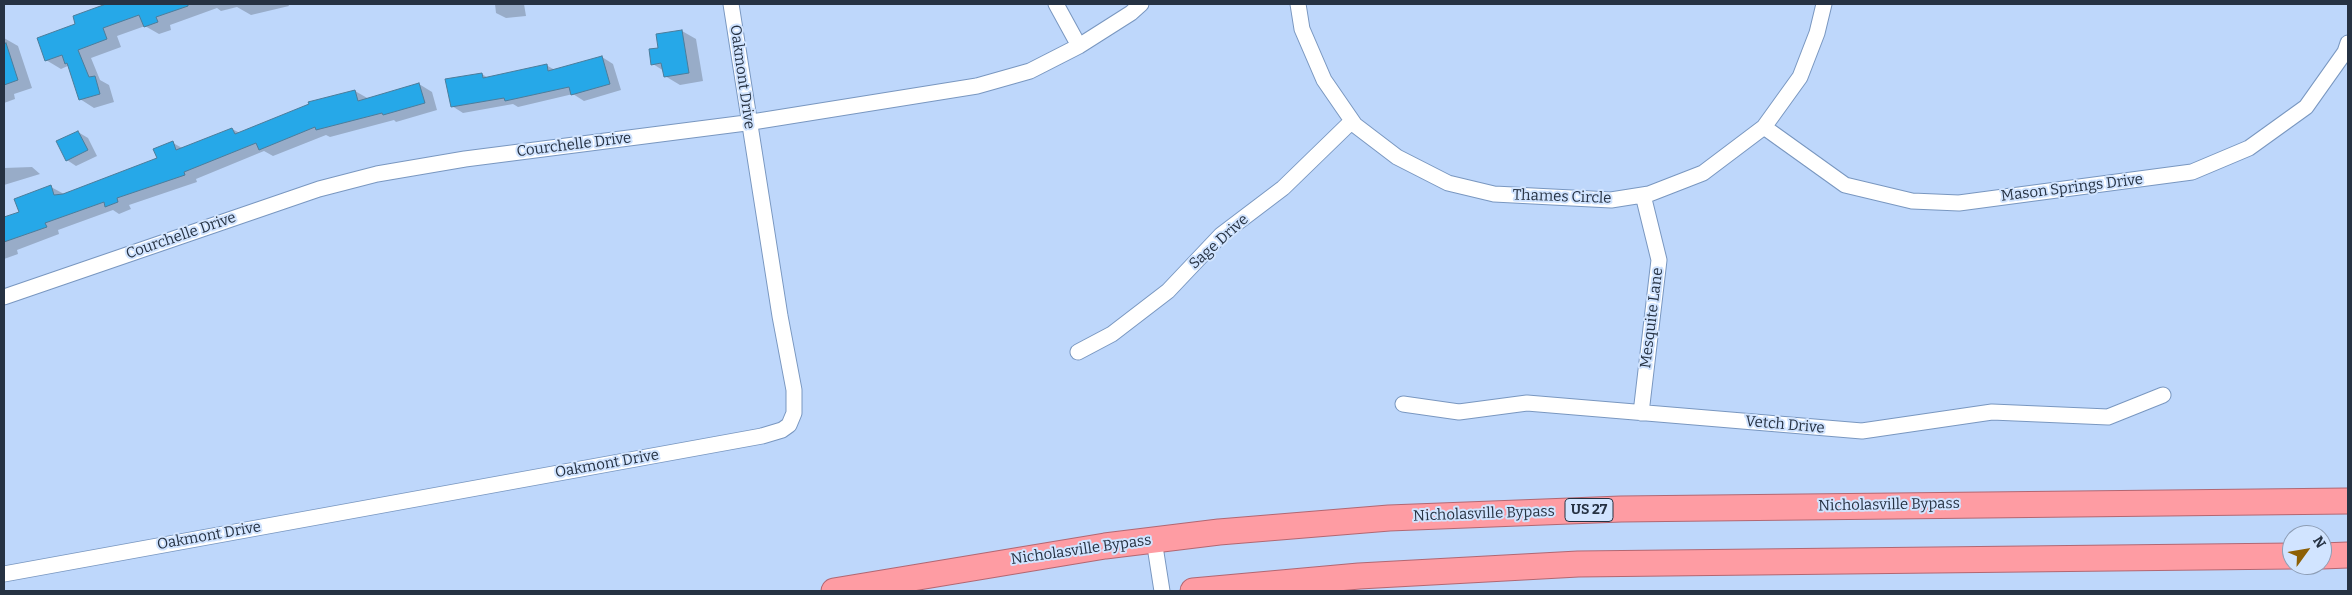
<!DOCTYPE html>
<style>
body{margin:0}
#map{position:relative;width:2352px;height:595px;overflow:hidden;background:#bed7fb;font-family:Bitter,serif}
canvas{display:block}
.frame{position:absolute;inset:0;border:5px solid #263243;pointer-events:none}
.north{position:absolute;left:2282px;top:525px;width:50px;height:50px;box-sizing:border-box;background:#d1e4ff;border:1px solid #8d9db4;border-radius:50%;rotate:58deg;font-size:14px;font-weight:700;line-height:20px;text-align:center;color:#263243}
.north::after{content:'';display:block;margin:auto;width:18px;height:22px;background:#8d6006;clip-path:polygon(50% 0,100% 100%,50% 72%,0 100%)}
</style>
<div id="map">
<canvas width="2352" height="595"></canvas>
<div class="frame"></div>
<div class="north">N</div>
</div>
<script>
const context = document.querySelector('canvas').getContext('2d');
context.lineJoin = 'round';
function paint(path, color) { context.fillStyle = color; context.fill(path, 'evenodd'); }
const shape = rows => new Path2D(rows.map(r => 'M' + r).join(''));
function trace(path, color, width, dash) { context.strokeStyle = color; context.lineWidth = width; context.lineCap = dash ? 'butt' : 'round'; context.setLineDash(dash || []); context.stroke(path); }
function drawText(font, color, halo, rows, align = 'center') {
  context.font = font + ' Bitter,serif'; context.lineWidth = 4; context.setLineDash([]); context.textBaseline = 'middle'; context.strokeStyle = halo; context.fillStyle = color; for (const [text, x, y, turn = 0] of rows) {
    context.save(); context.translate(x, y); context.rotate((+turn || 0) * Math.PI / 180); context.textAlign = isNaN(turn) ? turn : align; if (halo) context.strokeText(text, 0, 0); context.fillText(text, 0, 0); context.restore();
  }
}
paint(shape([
 [114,4,288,4,289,6,251,15,237,7,221,11,217,8,170,25,171,30,159,34,145,26,117,36,121,47,91,58,100,80,109,85,114,102,94,108,80,99,70,65,61,69,46,60,77,24,74,17],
 [495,4,524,4,526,16,506,18,496,13],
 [682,31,696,39,703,81,680,85,665,76,664,71,653,64,660,49],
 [4,38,18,46,32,88,14,94,15,99,4,103],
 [602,57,613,64,621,90,584,101,573,94,518,107,513,104,463,113,452,106,482,74,488,78,546,65,555,70],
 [419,84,432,92,437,110,396,122,394,120,330,137,326,135,273,156,264,151,196,179,197,182,129,205,131,209,119,214,113,210,58,230,59,234,17,250,18,254,4,259,4,219,20,213,51,187,64,194,159,159,173,143,184,149,232,129,240,133,355,91,369,99],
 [78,132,88,138,97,156,76,166,67,160],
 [32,167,40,174,4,185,4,168]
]), '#0003');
const building = shape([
 [106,4,188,4,188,6,156,17,158,22,144,27,139,15,103,28,107,39,78,50,89,77,95,76,100,94,79,100,67,63,65,64,62,55,45,61,37,38,75,24,73,16,106,4],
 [682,30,689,73,664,77,661,63,651,65,649,49,658,48,656,34,682,30],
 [6,43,18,80,4,85,4,44,6,43],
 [602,56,610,84,571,95,569,87,505,101,504,98,451,107,445,79,482,73,483,78,547,64,548,71,602,56],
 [419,83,425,103,383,115,382,113,316,130,315,127,259,150,256,143,184,172,185,175,117,198,118,202,105,207,104,202,45,223,47,227,4,242,4,217,19,212,14,199,51,185,54,195,63,194,157,158,153,149,173,141,176,150,232,128,235,134,309,104,308,102,355,90,358,101,419,83],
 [78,131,88,150,66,161,56,141,78,131]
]);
paint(building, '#26a8e8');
trace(building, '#4c7c9a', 1);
const minor = shape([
 [1056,4,1079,46],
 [1298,4,1302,29,1324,80,1355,125,1397,157,1448,183,1494,194,1611,200,1649,194,1703,173,1764,127,1800,77,1817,33,1824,4],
 [1764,127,1845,185,1912,201,1959,203,2192,172,2249,148,2306,107,2345,52,2348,43],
 [4,297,319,189,377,174,465,159,746,123,977,86,1030,71,1079,46,1131,13,1141,4],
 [1078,352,1112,334,1168,291,1221,235,1283,188,1352,121],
 [1403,404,1459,412,1527,403,1862,431,1992,412,2108,417,2163,395],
 [1641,413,1659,260,1643,195],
 [1154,540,1162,591],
 [4,574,762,436,782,430,789,425,794,413,794,390,780,316,731,4]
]);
const trunk = shape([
 [2322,556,2348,555],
 [834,591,1105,546,1219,532,1389,518,1621,509,2348,501],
 [1193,591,1359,576,1578,564,2292,556]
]);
trace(minor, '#7997c0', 17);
trace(trunk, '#b26772', 27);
trace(minor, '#fff', 15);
trace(trunk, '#fe9ca3', 25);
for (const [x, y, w] of [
 [1589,510,48]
]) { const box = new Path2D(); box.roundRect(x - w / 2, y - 11.5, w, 23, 4); context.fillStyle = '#d1e4ff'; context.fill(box); trace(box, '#263243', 1); }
drawText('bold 14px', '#263243', null, [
 ["US 27",1589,510]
]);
drawText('15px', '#263243', '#d1e4ff', [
 ["Oakmont Drive",742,77,82],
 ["Courchelle Drive",574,145,-7],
 ["Mason Springs Drive",2072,188,-7],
 ["Thames Circle",1562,197,2],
 ["Courchelle Drive",181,236,-19],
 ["Sage Drive",1219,242,-42],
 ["Mesquite Lane",1652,318,-83],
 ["Vetch Drive",1785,425,5],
 ["Oakmont Drive",607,464,-10],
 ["Nicholasville Bypass",1889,505,-1],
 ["Nicholasville Bypass",1484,514,-2],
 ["Oakmont Drive",209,536,-10],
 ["Nicholasville Bypass",1081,550,-8]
]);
</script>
